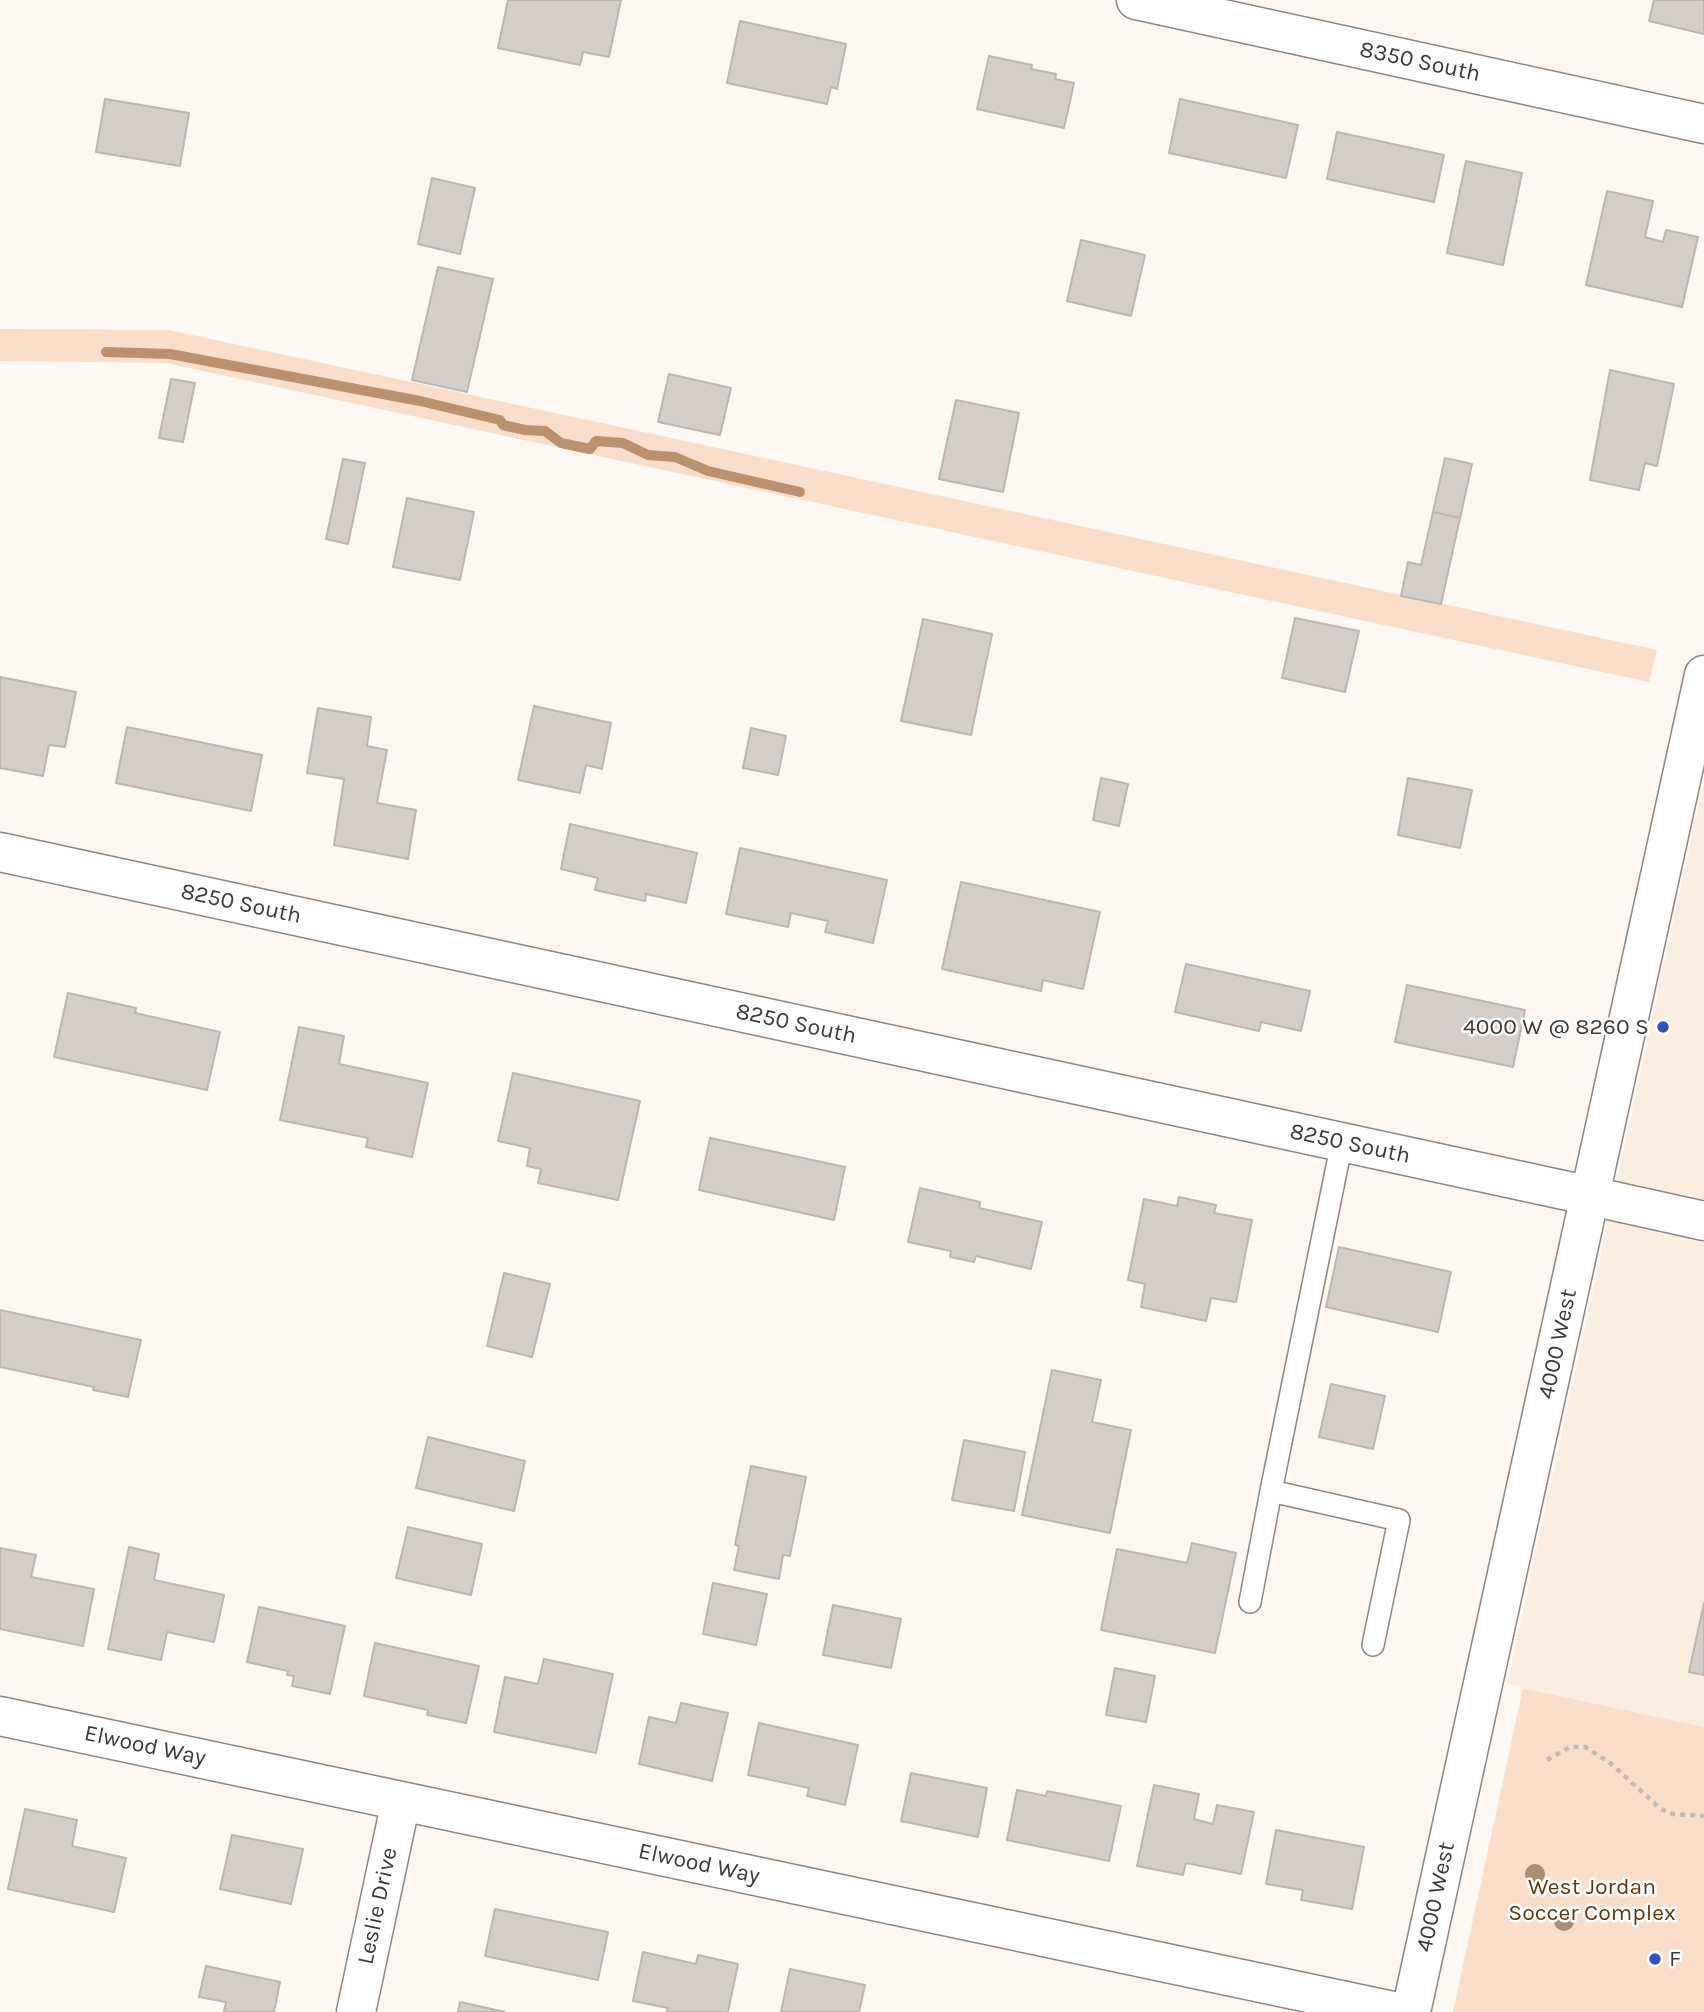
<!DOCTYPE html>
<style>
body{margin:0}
canvas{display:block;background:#fef7f2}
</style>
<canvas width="1704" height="2012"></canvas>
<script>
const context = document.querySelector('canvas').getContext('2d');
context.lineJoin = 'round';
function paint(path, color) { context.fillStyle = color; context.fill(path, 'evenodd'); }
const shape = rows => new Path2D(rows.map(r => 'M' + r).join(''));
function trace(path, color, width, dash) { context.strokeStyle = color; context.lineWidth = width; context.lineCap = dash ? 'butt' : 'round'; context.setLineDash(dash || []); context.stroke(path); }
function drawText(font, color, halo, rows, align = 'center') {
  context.font = font + ' Karla,sans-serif'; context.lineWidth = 5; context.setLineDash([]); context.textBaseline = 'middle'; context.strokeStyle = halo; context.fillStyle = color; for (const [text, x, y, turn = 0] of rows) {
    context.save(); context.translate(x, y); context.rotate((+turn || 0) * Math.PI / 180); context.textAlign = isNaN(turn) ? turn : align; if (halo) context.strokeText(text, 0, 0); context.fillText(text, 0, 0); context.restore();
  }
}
paint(shape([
 [1704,781,1704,1727,1507,1684]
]), '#fcede1');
paint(shape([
 [0,329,169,330,1657,650,1649,682,166,363,0,361],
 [1523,1688,1704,1727,1704,2012,1453,2012]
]), '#f9dfcb');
trace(shape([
 [106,352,170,354,420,401,500,420,503,425,525,430,545,431,561,443,590,449,596,441,623,443,648,455,675,457,708,471,800,492]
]), '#ba906f', 10);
const building = shape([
 [508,0,621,0,609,57,583,52,580,65,498,48,508,0],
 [1654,0,1704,0,1704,34,1649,21,1654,0],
 [740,21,846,44,837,89,831,87,827,104,727,83,740,21],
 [989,56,1032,65,1031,69,1056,74,1055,79,1074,83,1064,128,977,109,989,56],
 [105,99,189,113,180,166,96,152,105,99],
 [1180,99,1298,125,1286,178,1169,153,1180,99],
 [1337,132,1444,155,1434,202,1327,179,1337,132],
 [1466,161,1522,173,1503,265,1447,253,1466,161],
 [432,178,475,188,460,254,418,244,432,178],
 [1607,191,1653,201,1645,237,1663,242,1666,230,1698,237,1682,307,1586,285,1607,191],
 [1081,240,1145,255,1131,316,1067,301,1081,240],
 [438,267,493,279,467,392,412,380,438,267],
 [1610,370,1674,384,1657,466,1645,463,1639,490,1590,480,1610,370],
 [669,374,731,388,720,435,658,422,669,374],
 [171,379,195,383,183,442,159,438,171,379],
 [956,400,1019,413,1003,492,939,479,956,400],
 [1445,458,1472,464,1460,518,1433,512,1445,458],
 [343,459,365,463,348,544,326,539,343,459],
 [407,498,474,512,460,580,393,567,407,498],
 [1433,512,1460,518,1441,604,1401,596,1408,562,1421,565,1433,512],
 [1295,618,1359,631,1345,692,1282,678,1295,618],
 [923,619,992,634,971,735,901,721,923,619],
 [0,677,76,692,65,747,49,745,43,776,0,768,0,677],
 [534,706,611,723,602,769,586,765,580,793,518,780,534,706],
 [318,708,371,717,367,746,387,750,377,803,416,810,408,859,334,845,344,779,307,773,318,708],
 [127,727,262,755,251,811,116,783,127,727],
 [751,728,786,736,778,775,743,768,751,728],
 [1101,778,1128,784,1119,826,1093,820,1101,778],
 [1408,778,1472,790,1460,848,1398,835,1408,778],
 [570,824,697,853,686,903,646,894,645,901,595,890,598,878,561,869,570,824],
 [740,848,887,880,873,943,825,932,828,921,791,913,788,927,726,914,740,848],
 [961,882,1100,912,1083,989,1043,980,1041,991,942,969,961,882],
 [1186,964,1310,991,1301,1031,1261,1022,1259,1031,1175,1012,1186,964],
 [1407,985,1525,1010,1513,1067,1395,1042,1407,985],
 [68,993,136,1008,135,1013,220,1032,207,1090,54,1057,68,993],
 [299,1027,344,1036,339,1064,428,1083,412,1157,366,1147,368,1138,280,1120,299,1027],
 [513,1073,640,1101,618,1200,538,1183,541,1169,527,1166,530,1148,498,1141,513,1073],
 [710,1138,845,1167,834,1220,699,1190,710,1138],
 [920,1188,980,1202,979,1208,1042,1222,1031,1269,976,1256,974,1262,950,1257,951,1251,908,1242,920,1188],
 [1179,1197,1216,1205,1214,1213,1252,1220,1236,1302,1211,1298,1206,1321,1141,1307,1145,1284,1128,1280,1144,1199,1177,1206,1179,1197],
 [1339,1247,1451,1272,1438,1332,1326,1307,1339,1247],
 [504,1273,550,1284,532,1357,487,1346,504,1273],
 [0,1310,141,1340,128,1397,93,1390,94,1387,0,1367,0,1310],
 [1052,1370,1101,1380,1092,1422,1131,1430,1110,1533,1022,1515,1052,1370],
 [1331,1384,1385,1396,1373,1449,1319,1437,1331,1384],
 [428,1437,525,1461,514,1511,416,1488,428,1437],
 [964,1440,1025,1452,1014,1511,952,1500,964,1440],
 [751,1466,806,1477,790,1556,783,1555,779,1579,734,1570,739,1546,735,1545,751,1466],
 [408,1527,482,1544,471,1595,396,1578,408,1527],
 [1192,1543,1236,1553,1215,1653,1101,1630,1117,1549,1187,1563,1192,1543],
 [129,1547,159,1554,154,1580,224,1595,214,1642,167,1632,161,1660,108,1649,129,1547],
 [0,1548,36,1555,31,1577,94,1589,83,1646,0,1629,0,1548],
 [713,1583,767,1594,756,1645,703,1634,713,1583],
 [1704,1603,1704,1675,1689,1672,1704,1603],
 [833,1605,901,1619,891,1668,823,1655,833,1605],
 [259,1607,345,1626,330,1694,292,1686,294,1676,287,1675,288,1671,247,1662,259,1607],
 [375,1643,479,1666,466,1723,427,1715,428,1710,364,1696,375,1643],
 [544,1659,613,1674,596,1753,494,1732,505,1677,538,1684,544,1659],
 [1115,1668,1155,1676,1146,1722,1106,1715,1115,1668],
 [681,1703,728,1713,712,1781,639,1764,649,1717,676,1723,681,1703],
 [759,1723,858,1745,845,1805,807,1796,809,1788,748,1775,759,1723],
 [911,1773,987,1788,978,1837,901,1821,911,1773],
 [1154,1785,1199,1794,1194,1819,1213,1824,1217,1805,1254,1812,1241,1874,1186,1863,1183,1875,1137,1866,1154,1785],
 [1017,1790,1046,1796,1047,1791,1121,1806,1109,1861,1007,1840,1017,1790],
 [25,1809,77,1820,72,1846,126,1858,114,1912,8,1889,25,1809],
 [1276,1830,1364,1847,1352,1909,1301,1900,1303,1890,1266,1884,1276,1830],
 [232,1835,303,1849,291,1904,220,1889,232,1835],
 [495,1909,608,1932,598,1980,485,1956,495,1909],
 [643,1952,696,1964,698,1955,738,1964,728,2012,667,2012,668,2008,633,2001,643,1952],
 [206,1966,280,1982,274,2012,224,2012,226,2002,199,1997,206,1966],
 [790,1969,865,1985,859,2012,781,2012,790,1969],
 [460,2002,505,2012,458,2012,460,2002]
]);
paint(building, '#d5cdc7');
trace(building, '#bdb6b0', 2);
const service = shape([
 [1342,1142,1271,1491,1399,1520,1373,1645],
 [1250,1602,1271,1491]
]);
const minor = shape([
 [1136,0,1704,124],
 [0,852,1591,1196],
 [0,1716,1398,2012],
 [356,2012,401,1801]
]);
const tertiary = shape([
 [1591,1196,1704,1221]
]);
const secondary = shape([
 [1411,2012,1704,675]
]);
trace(service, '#8e8681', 24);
trace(minor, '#8e8681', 41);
trace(tertiary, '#8e8681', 41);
trace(secondary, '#8e8681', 41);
trace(shape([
 [1547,1760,1570,1747,1585,1747,1609,1762,1661,1809,1673,1814,1704,1816]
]), '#c0bab6', 4.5, [5, 5]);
trace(service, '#fff', 21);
trace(minor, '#fff', 38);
trace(tertiary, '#fff', 38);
trace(secondary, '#fff', 38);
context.fillStyle = '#a88d75';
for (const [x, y] of [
 [1535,1874],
 [1564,1921]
]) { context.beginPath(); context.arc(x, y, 10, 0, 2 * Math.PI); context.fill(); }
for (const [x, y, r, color] of [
 [1663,1027,7,"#374ec0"],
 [1655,1959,7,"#374ec0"]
]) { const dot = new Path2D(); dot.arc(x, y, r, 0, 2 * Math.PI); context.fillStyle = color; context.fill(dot); trace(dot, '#fff', 2.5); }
drawText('23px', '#3c3936', '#fff', [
 ["8350 South",1420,62,12],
 ["8250 South",241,904,12],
 ["8250 South",796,1024,12],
 ["8250 South",1350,1144,12],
 ["4000 West",1558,1344,-78],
 ["Elwood Way",145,1746,12],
 ["Elwood Way",699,1864,12],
 ["4000 West",1436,1897,-78],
 ["Leslie Drive",378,1906,-78]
]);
drawText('23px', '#3c3936', '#fff', [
 ["4000 W @ 8260 S",1649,1027],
 ["F",1669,1959,"left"]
], 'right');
drawText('23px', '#61370f', '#fff', [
 ["West Jordan",1592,1887],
 ["Soccer Complex",1592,1913]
]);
</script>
